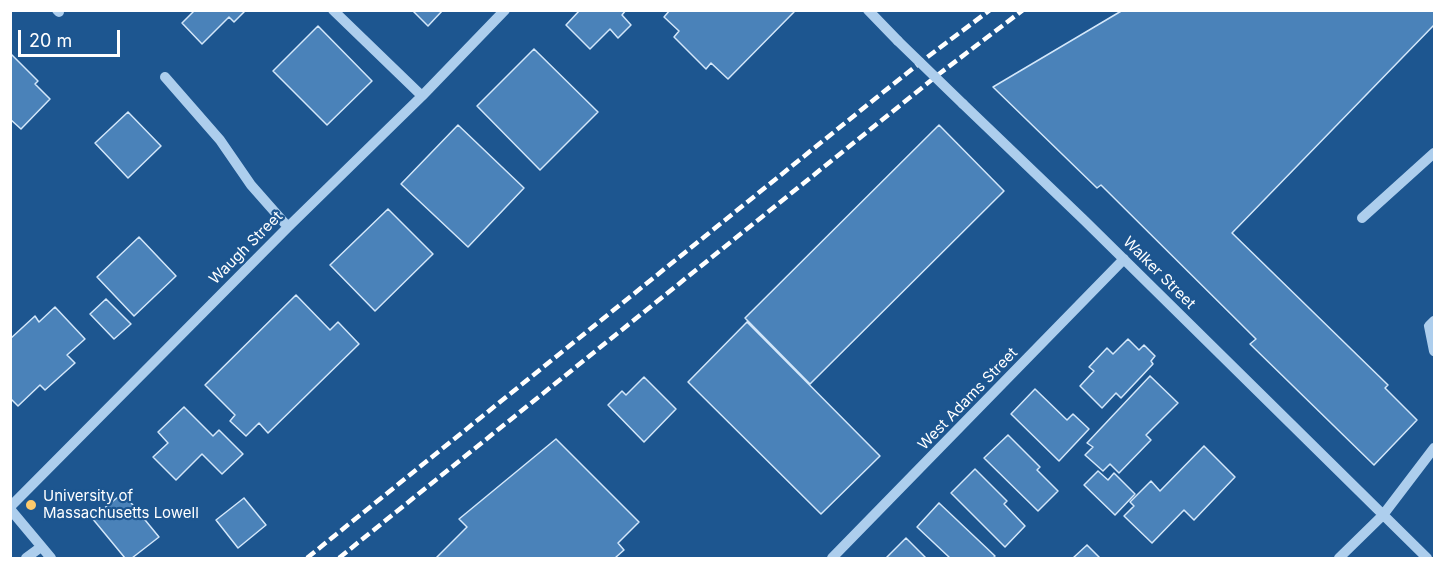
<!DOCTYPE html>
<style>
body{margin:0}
#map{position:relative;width:1445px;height:569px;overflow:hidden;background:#1d5690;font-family:Inter,sans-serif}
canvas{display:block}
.frame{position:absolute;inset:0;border:12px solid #fff;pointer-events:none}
.scale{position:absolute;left:18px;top:30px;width:102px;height:27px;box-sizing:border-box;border:3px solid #fff;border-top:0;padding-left:8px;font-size:18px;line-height:21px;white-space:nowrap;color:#fff;-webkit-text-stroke:4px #1d5690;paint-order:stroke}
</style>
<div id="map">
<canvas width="1445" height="569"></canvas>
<div class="frame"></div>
<div class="scale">20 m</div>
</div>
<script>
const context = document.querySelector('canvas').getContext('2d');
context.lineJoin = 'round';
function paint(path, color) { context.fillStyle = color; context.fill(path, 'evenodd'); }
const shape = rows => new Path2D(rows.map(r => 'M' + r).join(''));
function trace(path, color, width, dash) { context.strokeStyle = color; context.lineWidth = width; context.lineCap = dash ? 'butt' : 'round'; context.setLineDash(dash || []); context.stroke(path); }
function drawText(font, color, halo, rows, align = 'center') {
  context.font = font + ' Inter,sans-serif'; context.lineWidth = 4.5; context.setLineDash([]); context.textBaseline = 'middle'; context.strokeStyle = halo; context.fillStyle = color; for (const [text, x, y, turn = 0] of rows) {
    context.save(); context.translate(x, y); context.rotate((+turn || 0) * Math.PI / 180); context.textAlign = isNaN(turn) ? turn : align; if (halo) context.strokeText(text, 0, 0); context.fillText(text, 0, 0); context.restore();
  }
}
const building = shape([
 [195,10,246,10,234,22,229,17,202,44,182,23,195,10],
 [412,10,443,10,428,26,412,10],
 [580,10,626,10,622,15,631,25,618,38,610,29,590,49,566,25,580,10],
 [670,10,792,10,794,12,728,79,711,63,706,69,674,37,679,31,664,17,670,10],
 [1123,10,1434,10,1434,25,1232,233,1388,385,1385,388,1417,420,1374,465,1250,344,1256,339,1101,185,1097,188,993,87,1123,10],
 [318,26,372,81,327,125,273,71,318,26],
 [534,49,598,112,540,170,477,106,534,49],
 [10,53,38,81,35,84,50,99,21,129,10,119,10,53],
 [128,112,161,146,128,178,95,143,128,112],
 [458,125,524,188,468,247,401,184,458,125],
 [939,125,1004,191,810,384,745,318,939,125],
 [388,209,433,254,375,311,330,265,388,209],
 [139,237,176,276,134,316,97,277,139,237],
 [296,295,330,330,338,322,359,344,268,433,259,423,246,436,230,421,235,415,205,385,296,295],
 [106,299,131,324,114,339,90,314,106,299],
 [55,307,85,339,67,355,75,363,45,390,40,385,18,406,10,398,10,339,35,316,39,322,55,307],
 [747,322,880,456,821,514,688,382,747,322],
 [1128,339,1139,350,1144,345,1155,356,1151,361,1153,364,1121,398,1116,393,1102,408,1080,386,1094,371,1089,367,1107,348,1113,354,1128,339],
 [1150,376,1178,403,1146,435,1151,440,1119,473,1110,464,1103,471,1085,455,1093,447,1087,443,1150,376],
 [644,377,676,409,644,442,608,405,622,391,626,395,644,377],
 [1035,389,1067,420,1073,414,1089,429,1059,461,1011,414,1035,389],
 [184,407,213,436,219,430,243,454,222,474,202,454,176,480,153,457,168,443,158,432,184,407],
 [1008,435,1040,467,1037,470,1058,491,1038,511,984,458,1008,435],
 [556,439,639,522,618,543,624,550,615,558,436,558,467,527,459,519,556,439],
 [1204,446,1235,477,1194,520,1184,510,1152,543,1124,516,1134,506,1130,502,1151,481,1160,491,1204,446],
 [975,469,1007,501,1004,504,1025,526,1005,547,951,493,975,469],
 [1098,471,1108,480,1114,473,1135,494,1115,515,1084,485,1098,471],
 [123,493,159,537,132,558,125,558,92,518,123,493],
 [244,498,266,525,238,548,216,520,244,498],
 [939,503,995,556,993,558,950,558,917,527,939,503],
 [906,538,926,558,886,558,906,538],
 [1087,545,1100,558,1073,558,1087,545]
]);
paint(building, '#4a82b9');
trace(building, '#d3e7fa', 1.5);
trace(shape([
 [57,10,59,12],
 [333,10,422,96],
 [868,10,898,41],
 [165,77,220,140,251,185,288,227],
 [963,104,1085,221,1427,558],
 [1362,218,1434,153],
 [1434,321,1429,326,1434,351],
 [10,507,288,227,422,96,505,10],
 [10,509,51,558],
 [26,558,41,547],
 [832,558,1124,259],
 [1339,558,1383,515,1434,448]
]), '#adceed', 10);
trace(shape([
 [307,558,876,98,926,58,990,10],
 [339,558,939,74,1023,10]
]), '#fff', 4.5, [10, 4.5]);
trace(shape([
 [898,41,963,104]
]), '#adceed', 10);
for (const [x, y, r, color] of [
 [31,505,6,"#fdca6c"]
]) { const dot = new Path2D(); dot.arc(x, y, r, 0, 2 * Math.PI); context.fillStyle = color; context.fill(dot); trace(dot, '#1d5690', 2); }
drawText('15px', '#fff', '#1d5690', [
 ["Waugh Street",246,248,-45],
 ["Walker Street",1159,273,45],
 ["West Adams Street",968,399,-46]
]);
drawText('15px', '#fff', '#1d5690', [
 ["University of",43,496],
 ["Massachusetts Lowell",43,513]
], 'left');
</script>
